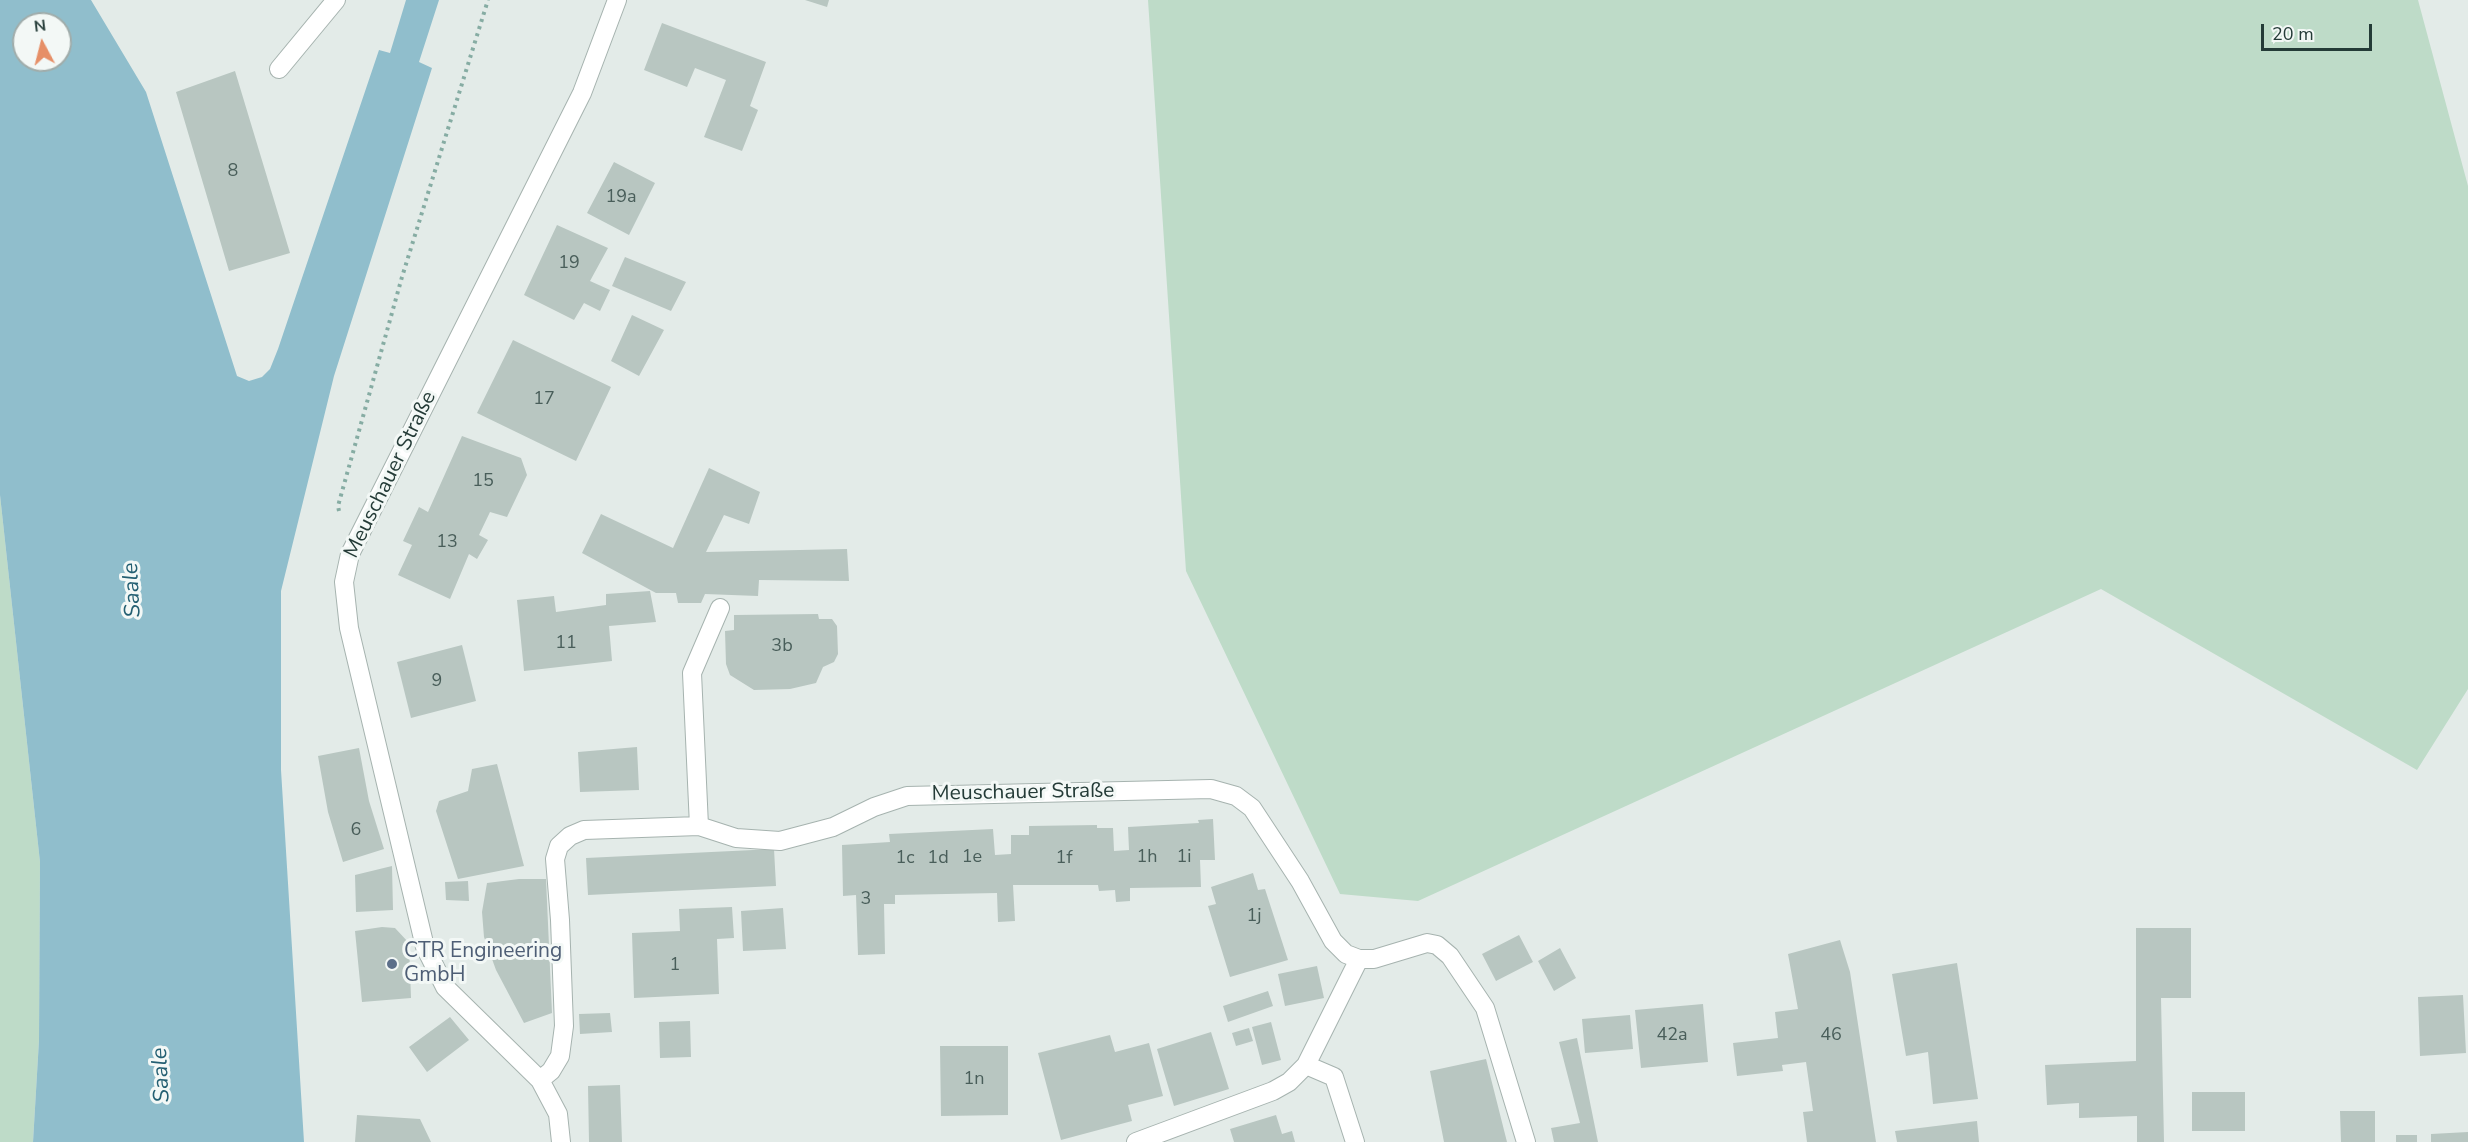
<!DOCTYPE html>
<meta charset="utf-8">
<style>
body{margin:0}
#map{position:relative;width:2468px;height:1142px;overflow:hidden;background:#e3ebe8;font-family:"Nunito Sans",sans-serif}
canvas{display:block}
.north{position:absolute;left:12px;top:12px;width:60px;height:60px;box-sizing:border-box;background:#f3f8f6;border:2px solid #a0acaa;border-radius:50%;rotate:353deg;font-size:16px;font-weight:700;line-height:24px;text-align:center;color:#243b37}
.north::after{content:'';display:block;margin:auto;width:21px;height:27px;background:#e68f67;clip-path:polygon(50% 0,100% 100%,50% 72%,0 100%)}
.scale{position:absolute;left:2261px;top:24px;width:111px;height:27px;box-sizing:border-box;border:3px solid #243b37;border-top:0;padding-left:8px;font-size:18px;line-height:21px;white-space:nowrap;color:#243b37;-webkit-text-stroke:4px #f3f8f6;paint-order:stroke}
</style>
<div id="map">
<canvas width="2468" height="1142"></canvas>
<div class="north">N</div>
<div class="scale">20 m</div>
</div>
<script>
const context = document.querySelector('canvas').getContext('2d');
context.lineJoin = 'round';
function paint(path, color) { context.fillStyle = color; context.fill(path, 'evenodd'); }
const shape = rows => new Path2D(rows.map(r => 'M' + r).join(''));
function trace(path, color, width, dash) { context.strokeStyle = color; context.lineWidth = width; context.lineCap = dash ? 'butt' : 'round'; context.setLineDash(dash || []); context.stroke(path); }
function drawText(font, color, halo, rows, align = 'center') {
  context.font = font + ' "Nunito Sans",sans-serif'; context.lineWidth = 6; context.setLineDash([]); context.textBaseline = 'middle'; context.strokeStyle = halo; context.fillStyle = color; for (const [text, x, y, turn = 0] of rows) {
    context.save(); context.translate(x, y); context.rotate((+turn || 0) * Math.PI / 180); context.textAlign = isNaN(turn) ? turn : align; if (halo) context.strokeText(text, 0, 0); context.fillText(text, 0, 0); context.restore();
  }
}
paint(shape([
 [1148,0,2418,0,2468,186,2468,689,2417,770,2101,589,1418,901,1340,894,1186,571],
 [0,495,40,862,39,1040,33,1142,0,1142]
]), '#bedbc8');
paint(shape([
 [0,0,91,0,146,92,237,376,249,381,262,377,270,369,278,349,379,50,390,53,406,0,439,0,419,62,432,68,334,376,281,591,281,770,304,1142,33,1142,39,1040,40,862,0,495],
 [24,24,60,24,60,60,24,60]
]), '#90becc');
paint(shape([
 [805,0,829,0,827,7],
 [662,23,766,62,750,106,758,110,742,151,704,137,726,80,695,68,687,87,644,70],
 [235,71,290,253,229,271,176,92],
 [614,162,655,183,629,235,587,213],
 [557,225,608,248,590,281,610,290,600,311,584,303,574,320,524,295],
 [625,257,686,282,671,311,612,286],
 [632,315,664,330,639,376,611,361],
 [513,340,611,387,576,461,477,413],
 [462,436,521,458,527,475,507,517,490,512,479,535,488,540,477,559,469,554,450,599,398,575,412,545,403,541,419,507,428,512],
 [709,468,760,492,749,524,724,515,706,552,847,549,849,581,759,580,758,596,705,594,701,603,678,603,676,593,656,593,582,553,601,514,673,548],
 [650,591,656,622,609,626,612,661,524,671,517,600,554,596,556,612,606,605,606,594],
 [818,614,819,619,832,619,837,626,838,654,834,662,823,667,816,683,790,689,754,690,730,675,726,664,725,631,734,630,734,615],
 [462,645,476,701,411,718,397,662],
 [637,747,639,790,580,792,578,752],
 [359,748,369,801,384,849,343,862,328,812,318,756],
 [497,764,524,866,458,879,436,811,439,801,468,791,472,769],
 [1213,819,1215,860,1200,860,1201,887,1130,888,1130,901,1116,902,1115,890,1099,891,1098,885,1013,885,1015,921,998,922,997,893,895,895,895,904,884,904,885,954,858,955,856,895,843,896,842,845,890,842,889,834,993,829,995,855,1011,854,1011,835,1029,835,1029,826,1097,825,1097,828,1113,828,1114,851,1129,850,1128,827,1199,823,1198,820],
 [774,849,776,886,588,895,586,858],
 [392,866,393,910,356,912,355,875],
 [1253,873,1258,890,1265,889,1288,960,1230,977,1208,906,1216,904,1211,887],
 [519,879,546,879,552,1013,524,1023,496,970,484,937,482,912,487,883],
 [468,881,469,901,446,900,445,882],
 [732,907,734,938,717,939,719,994,634,998,632,933,680,931,679,909],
 [783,908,786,949,743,951,741,911],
 [382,927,395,928,409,943,411,998,362,1002,355,931],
 [2136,928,2191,928,2191,998,2161,998,2164,1142,2137,1142,2137,1116,2079,1118,2079,1103,2047,1105,2045,1065,2136,1061],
 [1519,935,1533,962,1496,981,1482,954],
 [1840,940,1850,972,1876,1142,1807,1142,1803,1112,1813,1111,1806,1062,1782,1065,1783,1071,1737,1076,1733,1043,1778,1038,1775,1012,1798,1009,1788,954],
 [1560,948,1576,978,1554,991,1538,961],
 [1957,963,1978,1099,1933,1104,1928,1052,1906,1056,1892,974],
 [1317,966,1324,998,1285,1006,1278,974],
 [1268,991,1273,1006,1228,1022,1223,1006],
 [2463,995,2466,1053,2420,1056,2418,997],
 [1703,1004,1708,1062,1641,1068,1635,1010],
 [610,1013,612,1032,580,1034,579,1014],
 [1630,1015,1633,1049,1585,1053,1582,1019],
 [450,1017,469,1040,427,1072,409,1047],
 [690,1021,691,1057,660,1058,659,1022],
 [1271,1022,1281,1060,1262,1065,1252,1027],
 [1249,1028,1253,1041,1236,1046,1232,1033],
 [1211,1032,1229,1089,1174,1106,1157,1049],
 [1110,1035,1115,1052,1149,1043,1163,1096,1128,1105,1132,1121,1061,1140,1038,1053],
 [1577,1038,1598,1142,1554,1142,1551,1128,1580,1123,1559,1042],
 [940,1046,1008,1046,1008,1115,941,1116],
 [1486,1059,1507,1142,1444,1142,1430,1071],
 [620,1085,622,1142,589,1142,588,1086],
 [2192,1092,2245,1092,2245,1131,2192,1131],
 [2340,1111,2375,1111,2375,1142,2341,1142],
 [357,1115,420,1119,431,1142,355,1142],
 [1276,1115,1282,1134,1292,1131,1295,1142,1234,1142,1230,1129],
 [1977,1121,1979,1142,1897,1142,1895,1131],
 [2468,1132,2468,1142,2431,1142,2431,1134],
 [2396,1135,2417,1135,2417,1142,2396,1142]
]), '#b8c6c1');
const minor = shape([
 [279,69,336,0],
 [699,826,692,673,720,608],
 [1306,1065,1334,1077,1355,1142],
 [540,1080,551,1071,560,1056,564,1026,560,920,555,859,559,846,570,836,584,830,699,826,736,838,780,841,833,827,874,807,907,796,1211,789,1236,796,1252,808,1300,881,1333,941,1346,954,1359,959,1374,959,1427,943,1437,945,1450,956,1485,1008,1526,1142],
 [561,1142,558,1114,540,1080,445,987,425,947,349,628,344,582,350,554,582,93,617,0],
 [1136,1142,1273,1091,1289,1082,1306,1065,1359,959]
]);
trace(minor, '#a6b3af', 20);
trace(shape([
 [339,511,338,506,402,277,488,0]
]), '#86aca3', 4, [3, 4.5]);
trace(minor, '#fff', 18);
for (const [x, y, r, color] of [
 [392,964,6,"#5c6f8a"]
]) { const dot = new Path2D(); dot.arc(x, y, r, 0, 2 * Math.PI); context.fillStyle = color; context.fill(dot); trace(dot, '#f3f8f6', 2); }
drawText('18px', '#495e5a', null, [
 ["8",233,172],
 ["19a",621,198],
 ["19",569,264],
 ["17",544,400],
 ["15",483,482],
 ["13",447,543],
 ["11",566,644],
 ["3b",782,647],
 ["9",437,682],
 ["6",356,831],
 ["1e",972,858],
 ["1h",1147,858],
 ["1i",1184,858],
 ["1c",905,859],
 ["1d",938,859],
 ["1f",1064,859],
 ["3",866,900],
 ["1j",1254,917],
 ["1",675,966],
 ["42a",1672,1036],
 ["46",1831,1036],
 ["1n",974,1080]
]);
drawText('21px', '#243b37', '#f3f8f6', [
 ["Meuschauer Straße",391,475,-64],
 ["Meuschauer Straße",1023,793,-1]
]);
drawText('21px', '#4e5e75', '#f3f8f6', [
 ["CTR Engineering",404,952],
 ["GmbH",404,976]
], 'left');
drawText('italic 22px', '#235f72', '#f3f8f6', [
 ["Saale",133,590,-93],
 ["Saale",162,1075,-93]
]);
</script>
